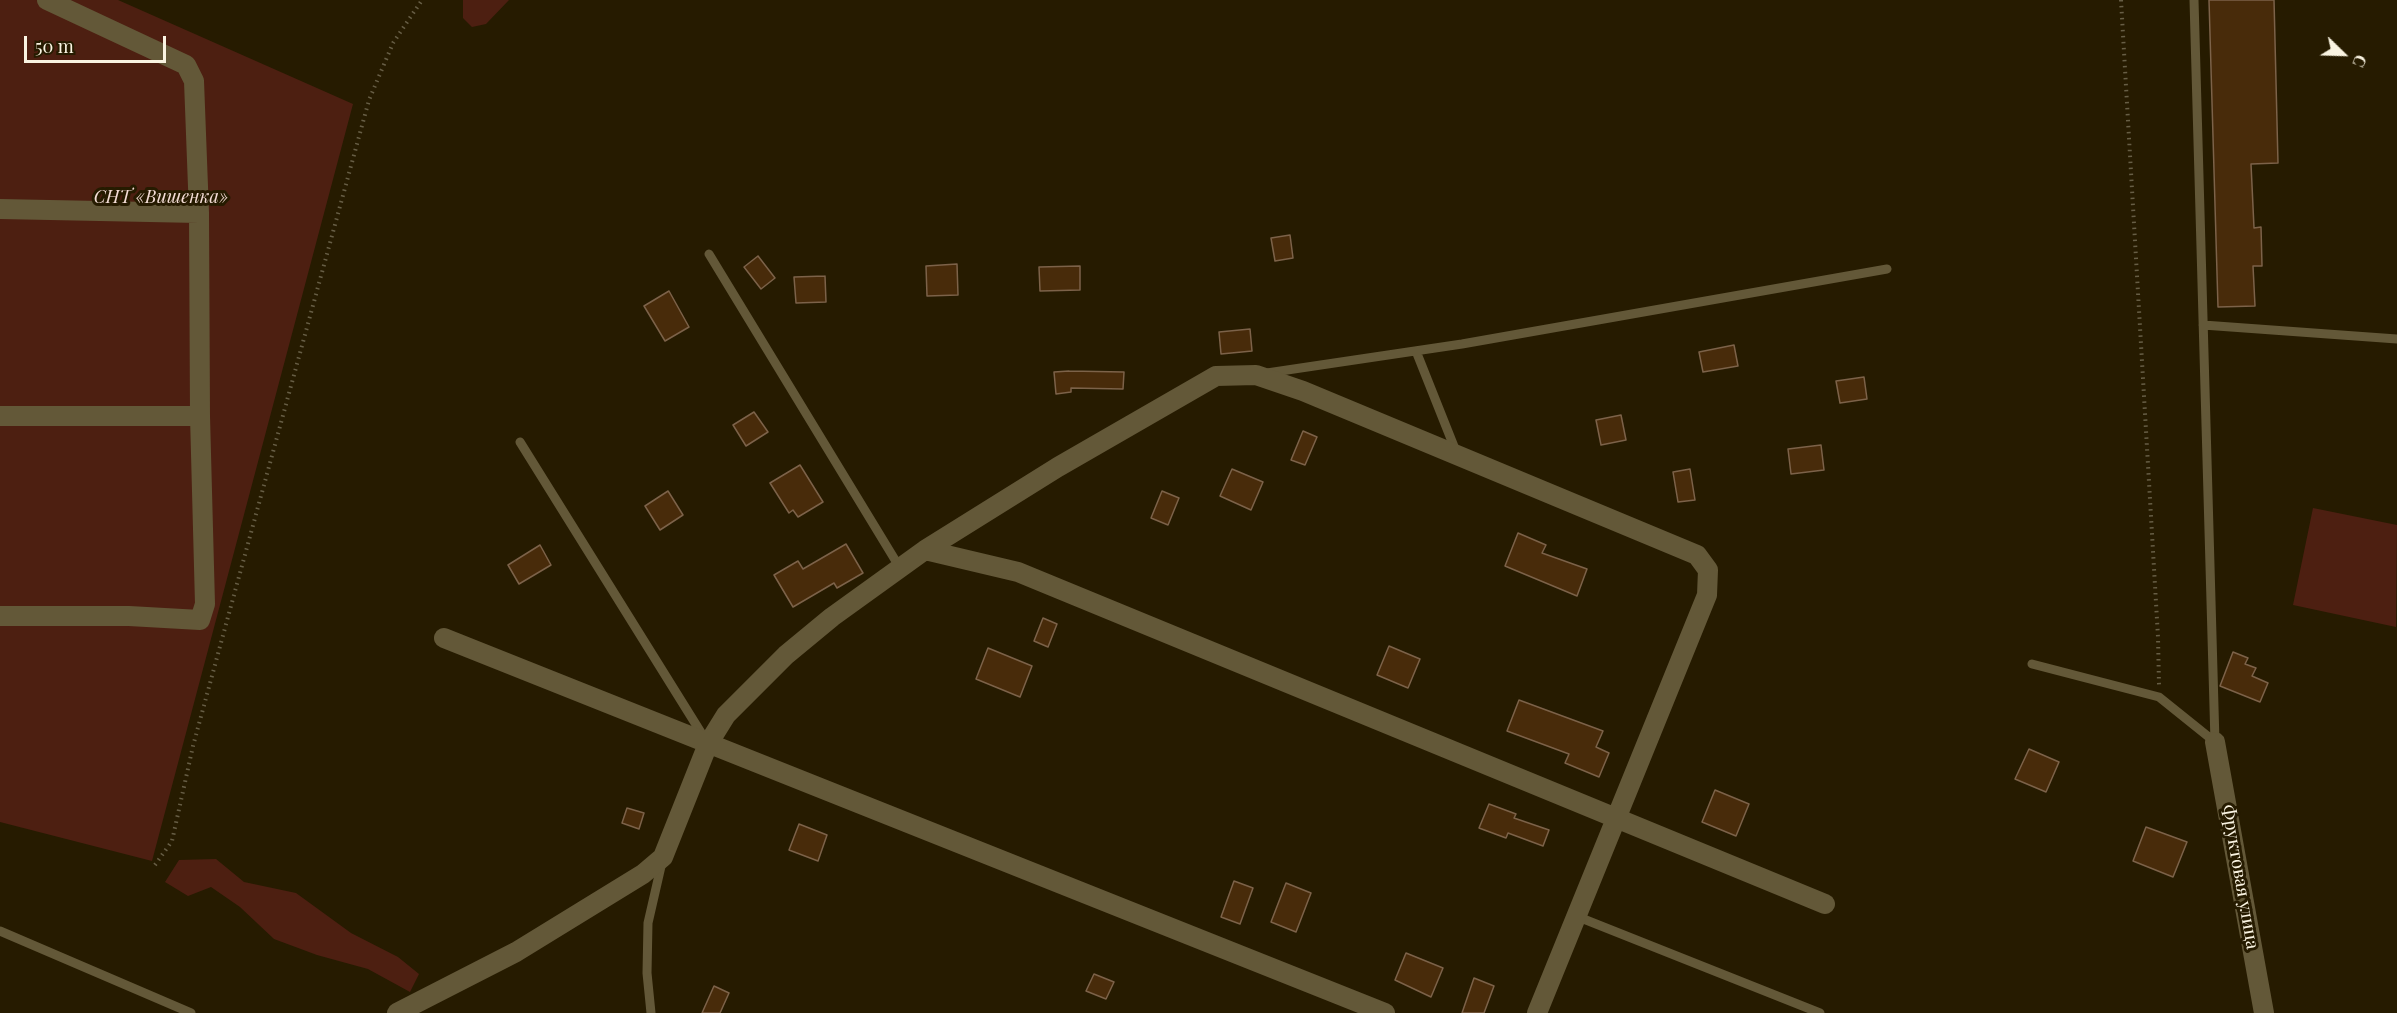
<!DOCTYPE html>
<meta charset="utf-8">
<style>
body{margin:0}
#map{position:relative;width:2397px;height:1013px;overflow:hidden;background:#261b00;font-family:"Playfair Display",serif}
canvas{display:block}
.north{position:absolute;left:2313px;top:24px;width:60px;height:60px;-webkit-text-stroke:4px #261b00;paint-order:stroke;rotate:113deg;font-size:16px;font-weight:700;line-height:24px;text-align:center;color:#faf4e2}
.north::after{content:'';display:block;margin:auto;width:21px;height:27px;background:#faf4e2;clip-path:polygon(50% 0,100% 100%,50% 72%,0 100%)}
.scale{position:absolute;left:24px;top:36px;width:142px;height:27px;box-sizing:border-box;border:3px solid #faf4e2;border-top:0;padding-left:8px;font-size:18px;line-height:21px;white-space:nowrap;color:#faf4e2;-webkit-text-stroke:4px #261b00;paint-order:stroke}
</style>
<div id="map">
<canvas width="2397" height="1013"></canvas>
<div class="north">С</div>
<div class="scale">50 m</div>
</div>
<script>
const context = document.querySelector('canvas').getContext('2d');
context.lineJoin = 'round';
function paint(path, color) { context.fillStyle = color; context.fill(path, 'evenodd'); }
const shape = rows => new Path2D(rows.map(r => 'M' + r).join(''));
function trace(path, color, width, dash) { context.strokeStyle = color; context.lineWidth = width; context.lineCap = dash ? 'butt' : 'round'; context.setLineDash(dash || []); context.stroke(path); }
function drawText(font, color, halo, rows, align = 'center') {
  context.font = font + ' "Playfair Display",serif'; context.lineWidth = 6; context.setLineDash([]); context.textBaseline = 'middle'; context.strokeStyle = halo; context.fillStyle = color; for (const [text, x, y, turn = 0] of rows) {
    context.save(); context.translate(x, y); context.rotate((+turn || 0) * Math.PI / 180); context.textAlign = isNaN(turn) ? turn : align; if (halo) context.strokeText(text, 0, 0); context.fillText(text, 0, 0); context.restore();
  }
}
paint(shape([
 [0,0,118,0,353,104,152,861,0,822],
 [463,0,509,0,486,24,472,27,463,18],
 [2313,508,2397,525,2396,627,2293,605],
 [216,859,244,882,296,893,351,933,398,957,419,974,410,992,368,969,317,955,274,939,240,907,211,887,188,896,165,882,179,860]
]), '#4d1f11');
const building = shape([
 [2209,0,2274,0,2278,163,2251,164,2254,228,2261,227,2262,266,2253,266,2255,306,2218,307,2209,0],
 [1290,235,1293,258,1275,261,1271,238,1290,235],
 [758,256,775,278,761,289,744,267,758,256],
 [957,264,958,295,927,296,926,266,957,264],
 [1080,266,1080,290,1040,291,1039,267,1080,266],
 [825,276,826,302,796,303,794,277,825,276],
 [669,291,689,327,665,341,644,306,669,291],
 [1250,329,1252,351,1221,354,1219,332,1250,329],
 [1734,345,1738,366,1703,372,1699,352,1734,345],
 [1069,371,1124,372,1123,389,1071,388,1071,392,1056,394,1054,372,1069,371],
 [1864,377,1867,399,1840,403,1836,381,1864,377],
 [754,412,768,432,746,446,733,425,754,412],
 [1621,415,1626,440,1601,445,1596,420,1621,415],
 [1303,431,1317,437,1305,465,1291,460,1303,431],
 [1821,445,1824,470,1791,474,1788,449,1821,445],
 [800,465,823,502,798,517,793,510,789,513,770,483,800,465],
 [1232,469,1263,482,1251,510,1220,496,1232,469],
 [1690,469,1695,500,1678,502,1673,472,1690,469],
 [668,491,683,515,660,530,645,506,668,491],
 [1162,491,1179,498,1168,525,1151,518,1162,491],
 [1518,533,1546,545,1542,553,1587,569,1577,596,1505,566,1518,533],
 [846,544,863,573,837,588,834,583,793,607,774,575,798,561,803,569,846,544],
 [540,545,551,565,519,584,508,565,540,545],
 [1043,618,1057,624,1048,647,1034,641,1043,618],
 [1389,646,1420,659,1408,688,1377,675,1389,646],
 [988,648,1032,666,1020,697,976,679,988,648],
 [2233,652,2248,658,2245,664,2256,668,2252,676,2268,683,2260,702,2220,686,2233,652],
 [1519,700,1603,731,1596,747,1609,753,1599,777,1565,763,1569,754,1507,731,1519,700],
 [2029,749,2059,762,2046,792,2015,779,2029,749],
 [1715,790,1749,804,1736,836,1702,822,1715,790],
 [1489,804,1516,814,1514,818,1549,830,1543,846,1508,833,1506,838,1479,828,1489,804],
 [627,808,644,813,639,829,622,823,627,808],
 [799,824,827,835,818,861,789,850,799,824],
 [2146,827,2187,842,2173,877,2133,861,2146,827],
 [1234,881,1253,888,1240,924,1221,917,1234,881],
 [1286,883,1311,893,1296,932,1271,922,1286,883],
 [1406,953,1443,968,1431,997,1395,980,1406,953],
 [1094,974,1114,982,1106,999,1086,991,1094,974],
 [1474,978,1494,986,1484,1013,1462,1013,1474,978],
 [714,986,729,993,720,1013,702,1013,714,986]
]);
paint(building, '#482b0a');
trace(building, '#7c6249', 1.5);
trace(shape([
 [2121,0,2158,637,2159,685],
 [155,865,172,841,193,746,222,639,369,100,393,43,422,0]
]), '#675e45', 4, [1.5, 4.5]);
trace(shape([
 [2194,0,2215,742],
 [709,254,900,568],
 [2203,325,2397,339],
 [1416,351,1457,454],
 [1267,373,1462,344,1887,269],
 [520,442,705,739],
 [2032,664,2159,697,2215,742],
 [1576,916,1820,1013],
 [0,931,191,1013],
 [651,1013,647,973,648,923,662,862]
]), '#635838', 9);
trace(shape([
 [0,209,199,213],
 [0,416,200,416],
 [925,550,1018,572,1825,904],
 [0,616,129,616,200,620,205,604,200,416,199,213,194,81,186,65,47,0],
 [444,638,1385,1013],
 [2215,742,2264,1013],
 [397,1013,516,952,643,874,663,857,708,744,726,715,786,655,832,617,925,550,1058,467,1216,376,1256,375,1303,391,1697,555,1708,570,1707,595,1537,1013]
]), '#635838', 20);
drawText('italic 18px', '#f4ddd6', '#261b00', [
 ["СНТ «Вишенка»",161,197]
]);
drawText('18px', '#faf4e2', '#261b00', [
 ["Фруктовая улица",2240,877,80]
]);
</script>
